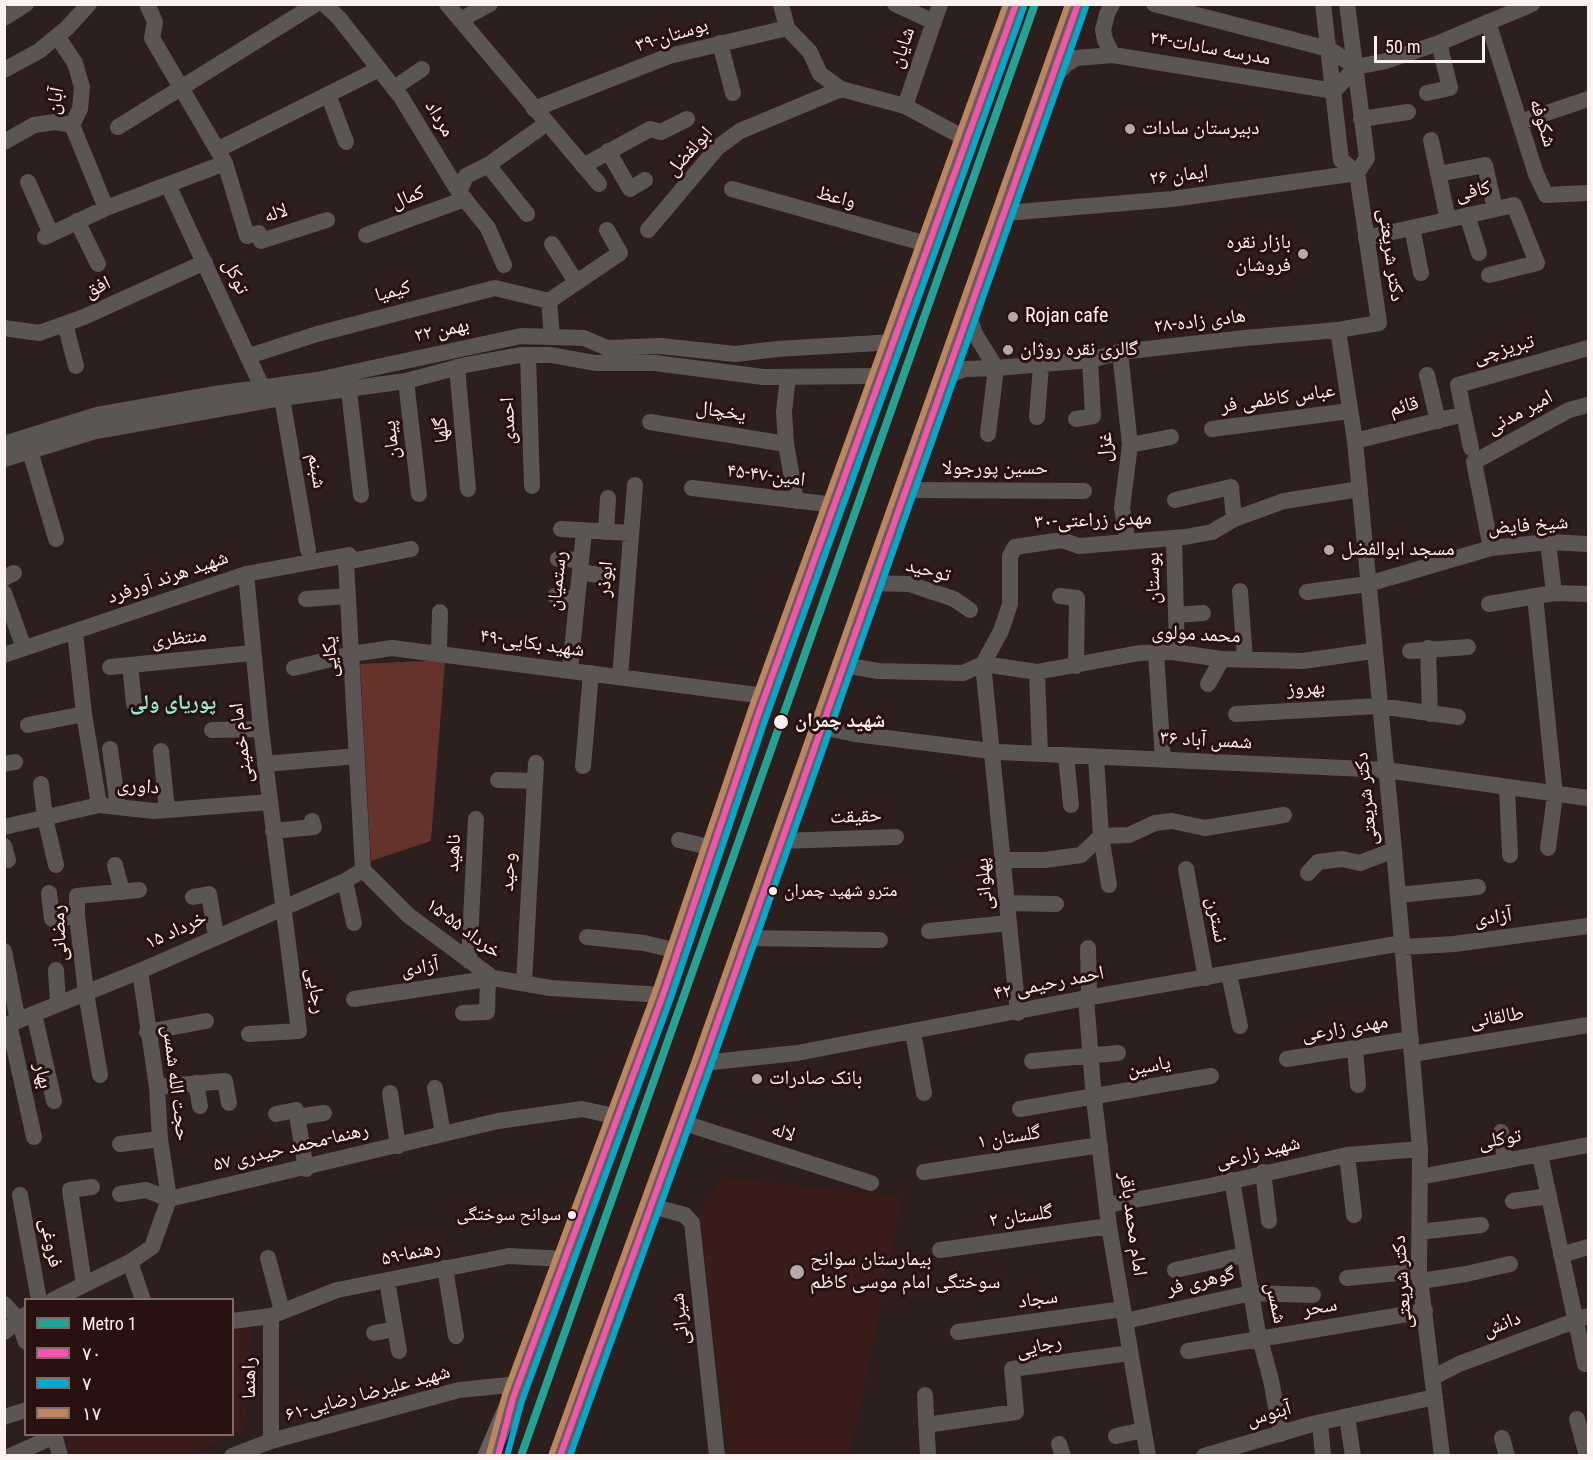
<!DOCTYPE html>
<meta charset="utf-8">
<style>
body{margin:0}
#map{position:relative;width:1593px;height:1460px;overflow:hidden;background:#2c1f1d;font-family:"Roboto Condensed",sans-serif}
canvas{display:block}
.frame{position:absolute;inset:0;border:6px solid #fff1ef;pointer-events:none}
.legend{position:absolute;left:24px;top:1298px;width:210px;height:138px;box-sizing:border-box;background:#28110e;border:2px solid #7e6b68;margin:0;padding:8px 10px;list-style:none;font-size:18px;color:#fff1ef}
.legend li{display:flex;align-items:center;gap:12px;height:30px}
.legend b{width:30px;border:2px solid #7e6b68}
.scale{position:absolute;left:1374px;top:36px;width:111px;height:27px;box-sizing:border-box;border:3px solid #fff1ef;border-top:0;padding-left:8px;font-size:18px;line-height:21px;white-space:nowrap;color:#fff1ef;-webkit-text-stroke:4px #28110e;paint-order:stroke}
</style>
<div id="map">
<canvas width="1593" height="1460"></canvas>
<div class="frame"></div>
<ul class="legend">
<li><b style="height:8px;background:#24a296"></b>Metro 1</li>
<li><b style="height:8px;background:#f653ac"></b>۷۰</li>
<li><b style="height:8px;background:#00a9ce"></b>۷</li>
<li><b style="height:8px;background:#bb8660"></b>۱۷</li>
</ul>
<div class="scale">50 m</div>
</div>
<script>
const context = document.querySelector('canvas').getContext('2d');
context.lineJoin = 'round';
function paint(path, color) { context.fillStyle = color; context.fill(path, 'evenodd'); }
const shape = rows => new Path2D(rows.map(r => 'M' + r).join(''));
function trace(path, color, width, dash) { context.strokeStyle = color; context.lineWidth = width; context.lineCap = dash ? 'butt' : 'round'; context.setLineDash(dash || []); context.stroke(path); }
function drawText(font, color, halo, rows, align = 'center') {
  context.font = font + ' "Roboto Condensed","Noto Naskh Arabic",sans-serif'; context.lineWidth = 6; context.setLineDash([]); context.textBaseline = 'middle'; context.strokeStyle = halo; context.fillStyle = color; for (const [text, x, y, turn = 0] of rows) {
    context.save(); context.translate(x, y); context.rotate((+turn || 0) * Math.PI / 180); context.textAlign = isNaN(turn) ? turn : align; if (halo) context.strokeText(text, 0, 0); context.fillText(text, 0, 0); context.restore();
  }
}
paint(shape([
 [722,1177,903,1197,850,1455,730,1455,712,1331,700,1213],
 [252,1318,246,1431,187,1456,71,1455,66,1435,232,1434,233,1320]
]), '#3a1d1a');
paint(shape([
 [445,660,431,841,371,861,360,664]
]), '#65322c');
trace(shape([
 [147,4,155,22,152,38,225,163,247,236,259,233,261,241,327,220],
 [324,4,339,18,401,97,459,192,488,228,504,265],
 [447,4,599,184],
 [781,4,787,28],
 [895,4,934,22],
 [1112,4,1107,14,1103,30,1105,40,1113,55],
 [1154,4,1329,49,1356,67],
 [1323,4,1341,160,1357,173],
 [1347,4,1367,158,1357,173,1379,323,1338,330,1355,441,1394,850,1420,1149,1419,1271,1442,1456],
 [4,18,26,4],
 [460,20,490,4],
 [1488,22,1536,174,1546,195,1588,193],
 [57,36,75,63,82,87,80,109,72,125,106,208],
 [720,43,733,93],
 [1356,67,1386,61,1439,43,1532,4],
 [4,70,39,51,67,28,89,4],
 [1053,79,1065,65,1076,58,1113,55,1334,91,1356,67],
 [394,88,422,69],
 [1427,93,1450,88,1439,43],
 [328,94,346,142],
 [905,106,940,4],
 [534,109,669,56,787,28,810,52,820,74,841,89,905,106,968,140],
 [1361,119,1408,112],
 [1520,122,1588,99],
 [118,127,316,4],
 [1431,140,1448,220],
 [4,142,34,125,55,122,72,125],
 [219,149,379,69],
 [608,151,630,189,645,180],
 [488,165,527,214],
 [583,166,650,129,661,132,687,119],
 [1438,174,1485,165,1495,209],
 [28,182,51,234],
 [168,185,262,387],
 [732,189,930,245],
 [459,192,466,176,488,165,547,123],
 [1006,213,1172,199,1357,173],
 [1467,215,1479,253],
 [77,221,98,264],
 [1412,228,1421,273],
 [648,230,717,148,740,131,841,89],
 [366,235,465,199],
 [45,237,106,208,225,163],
 [1366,238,1514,205,1537,263,1489,275],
 [552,244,576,282],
 [549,301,620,253,607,230],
 [549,301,552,337],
 [65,324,76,366],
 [4,328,39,333,84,317,205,262],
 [1120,352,1130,445,1122,508,1128,542],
 [528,355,532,486],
 [249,356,317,334,495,288,549,301],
 [457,367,468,489],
 [1427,375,1438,421],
 [788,377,784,412,786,444,796,501],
 [406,381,419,494],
 [944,382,954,373,965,369,996,368,975,334,968,313],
 [349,391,361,495],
 [282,398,308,550],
 [1037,417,1041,366],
 [1076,419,1093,416,1090,360],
 [650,422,786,444],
 [1212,429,1349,411],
 [988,434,996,368,1090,360,1120,352,1245,338,1338,330],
 [1355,441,1464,414],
 [4,444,97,415,215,394,317,380,521,336,584,338,607,348,661,346,735,354,777,349,894,342],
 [1130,445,1171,437],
 [1471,448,1458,385,1588,348],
 [30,451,56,539],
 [4,459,92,432,282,398,406,381,466,365,520,355,551,355,595,363,655,363,763,377,882,376],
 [692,488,835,505],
 [906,490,1084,491],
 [1175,500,1231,487,1234,519],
 [561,529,631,533],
 [606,532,608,498],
 [1174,539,1177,653],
 [1548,542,1554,593],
 [1491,548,1474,462,1569,410,1588,405],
 [558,559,581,560],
 [346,562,411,549],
 [580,572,604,576],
 [246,574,261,729,299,1031,249,1034],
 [4,578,14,573],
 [872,583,909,584,954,599,970,610],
 [1240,591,1245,659],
 [1307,592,1368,584,1491,548,1548,542,1588,544],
 [4,593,24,648],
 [555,596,577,599],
 [1060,596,1077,598,1076,666],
 [1535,596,1555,795,1548,848],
 [306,599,348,596],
 [1489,604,1554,593,1588,594],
 [1176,615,1203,613],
 [75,632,84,714,99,805],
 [1428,648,1430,714],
 [1410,651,1468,647],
 [439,653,440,612],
 [1156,653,1163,760],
 [4,655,246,574,349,555,346,562,363,870],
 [130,665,134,704],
 [844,665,878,671,963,673,983,664,1001,631,1010,604,1010,556,1015,547,1062,540,1079,546,1185,537,1212,532,1234,519,1284,501,1360,489],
 [110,667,252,653],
 [294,668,352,654,392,648,765,696],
 [570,670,584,531],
 [1037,672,1040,754],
 [620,677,635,485],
 [1208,684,1222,659],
 [1236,714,1379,706,1458,717],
 [28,725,84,714],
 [822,727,855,734,999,752,1386,770,1588,798],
 [212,730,261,729],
 [110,749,118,807],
 [161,751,167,810],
 [1066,756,1071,805],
 [1096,757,1101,836,1109,885],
 [4,764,15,762],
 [265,764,357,756],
 [583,766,591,673],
 [498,780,535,781],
 [41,784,45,818,56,865],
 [1507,788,1510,855],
 [4,827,99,805,154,811,270,802],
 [273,831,314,827,312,821],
 [679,840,713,848],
 [781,841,896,837],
 [4,846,8,860],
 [1004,860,1045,860,1081,855,1101,836,1129,835,1155,823,1172,821,1205,828,1284,815],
 [115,865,122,892],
 [1186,869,1206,978],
 [363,870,408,915,493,978,550,988,663,995],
 [1308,873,1318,862,1342,859,1360,863,1394,850],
 [345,881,354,923],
 [49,893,52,919,77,916],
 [1398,895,1478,887],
 [193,897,209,894,216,936],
 [1008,903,1056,904],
 [929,931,1009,923],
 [587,937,644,943,678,951],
 [746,938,880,940],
 [1402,947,1454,944,1588,926],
 [1088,948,1089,992,1086,998,1094,1099,1109,1226,1148,1456],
 [4,951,18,1021],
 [469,961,476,819],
 [56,970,58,1003],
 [140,971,157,1087,160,1139,169,1199],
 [1229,974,1240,1026],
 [524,983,536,763],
 [354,999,493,978],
 [463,1013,487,1012,488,978],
 [1018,1013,983,664,1037,672,1139,653,1172,652,1222,659,1303,661,1373,651],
 [34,1014,54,1101],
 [9,1024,34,1137],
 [4,1026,140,971,345,881,363,870],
 [147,1032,206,1021],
 [913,1032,924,1093],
 [1355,1049,1358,1085],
 [1412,1054,1588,1025],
 [1287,1059,1411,1039],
 [1032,1061,1118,1053],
 [703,1063,797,1053,1086,998,1402,943],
 [100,1075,86,993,77,916,77,896,139,890],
 [196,1083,200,1106],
 [157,1087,225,1081,229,1103],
 [435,1088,443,1134],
 [390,1093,398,1146],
 [1020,1109,1211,1076],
 [276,1114,296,1110,306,1169],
 [298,1117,324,1113],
 [681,1122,871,1183],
 [1501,1132,1505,1161],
 [120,1144,160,1139],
 [1347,1155,1354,1215],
 [1540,1155,1585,1364],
 [924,1172,1100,1145],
 [1263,1172,1269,1221],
 [1420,1177,1588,1145],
 [1232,1180,1257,1328,1271,1380,1281,1434],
 [120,1194,146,1190,169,1199],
 [20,1195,39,1300],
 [1513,1201,1549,1196],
 [1107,1205,1210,1186,1347,1155,1420,1149],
 [651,1206,685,1215,692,1223,717,1456],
 [1419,1232,1481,1225],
 [940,1250,1109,1226],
 [1561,1255,1588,1247],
 [268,1258,282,1311],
 [130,1262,143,1300],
 [445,1268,456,1336],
 [1175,1270,1244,1255],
 [1347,1278,1419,1271],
 [387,1281,399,1351],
 [1421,1281,1466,1274,1510,1264],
 [84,1284,70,1190,92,1187],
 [53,1300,130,1262,152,1247,169,1199,498,1121,582,1109,618,1117],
 [4,1304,18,1319,26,1342],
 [271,1316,271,1441],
 [232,1321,271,1316,337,1290,509,1256,565,1259],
 [1125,1321,1251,1293,1313,1295],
 [4,1332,25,1315],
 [958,1332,1123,1309],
 [374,1333,395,1329],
 [1188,1351,1425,1311],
 [1432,1378,1459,1364,1588,1316],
 [925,1395,928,1456],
 [4,1417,26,1410],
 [1347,1417,1353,1456],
 [1577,1419,1587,1456],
 [1320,1423,1323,1456],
 [926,1425,1016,1412,1012,1369,1130,1353],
 [54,1434,60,1456],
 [1116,1436,1143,1430],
 [1502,1438,1507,1456],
 [1059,1444,1063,1456],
 [10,1456,55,1436],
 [232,1456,271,1441,459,1390,519,1384],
 [1204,1456,1312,1424,1435,1397]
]), '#5b5554', 16);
trace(shape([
 [488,1456,513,1398,663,995,758,715,1016,4],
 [560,1456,703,1063,1078,4]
]), '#675f5e', 21);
trace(shape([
 [498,1456,513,1398,663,995,758,715,1016,4],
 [560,1456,703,1063,1078,4]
]), '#f653ac', 6);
trace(shape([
 [507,1456,522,1401,671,998,766,718,1024,7],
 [570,1456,711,1066,1086,7]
]), '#00a9ce', 6);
trace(shape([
 [552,1453,695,1060,1068,4],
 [489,1454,505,1395,655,992,750,712,1006,4]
]), '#bb8660', 6);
trace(shape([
 [521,1456,1035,4]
]), '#24a296', 8);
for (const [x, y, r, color] of [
 [1130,129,6,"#b5a8a6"],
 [1303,254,6,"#b5a8a6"],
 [1013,317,6,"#b5a8a6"],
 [1008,350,6,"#b5a8a6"],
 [1329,550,6,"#b5a8a6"],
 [781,722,8,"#fff1ef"],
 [773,891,5,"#fff1ef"],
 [757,1079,6,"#b5a8a6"],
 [572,1215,5,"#fff1ef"],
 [797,1272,8,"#b5a8a6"]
]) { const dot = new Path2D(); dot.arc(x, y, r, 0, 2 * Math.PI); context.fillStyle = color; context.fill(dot); trace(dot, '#28110e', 2); }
drawText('18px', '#fff1ef', '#28110e', [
 ["مترو شهید چمران",784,891],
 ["سوانح سوختگی",561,1215,"right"]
], 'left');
drawText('20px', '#fff1ef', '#28110e', [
 ["۳۹-بوستان",672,36,-17],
 ["شایان",903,48,-71],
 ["۲۴-مدرسه سادات",1210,49,10],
 ["آبان",56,101,-79],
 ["مرداد",439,119,59],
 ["شکوفه",1542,123,72],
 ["ابولفضل",690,152,-48],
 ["۲۶ ایمان",1179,176,-7],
 ["کافی",1473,192,-13],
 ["کمال",408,198,-20],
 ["واعظ",836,198,15],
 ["لاله",276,214,-18],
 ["دکتر شریعتی",1390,255,82],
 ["توکل",235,277,65],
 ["افق",98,288,-25],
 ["کیمیا",393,292,-15],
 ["۲۸-هادی زاده",1200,322,-7],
 ["۲۲ بهمن",442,331,-12],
 ["تبریزچی",1504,350,-16],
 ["عباس کاظمی فر",1278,399,-8],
 ["قائم",1404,407,-14],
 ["یخچال",721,412,9],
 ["امیر مدنی",1520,413,-28],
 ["احمدی",509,421,-92],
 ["گلها",442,430,-95],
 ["پیمان",392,440,-97],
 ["غزل",1106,447,-88],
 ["حسین پورجولا",995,469],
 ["شبنم",316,471,80],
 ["۴۵-۴۷-امین",766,476,7],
 ["۳۰-مهدی زراعتی",1093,521,-2],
 ["شیخ فایض",1528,526,-4],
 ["توحید",928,571,14],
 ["شهید هرند آورفرد",168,578,-19],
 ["بوستان",1154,578,-91],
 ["ابوذر",606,579,-85],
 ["رستمیان",558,581,-84],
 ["محمد مولوی",1196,635,3],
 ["منتظری",179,639,-6],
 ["۴۹-شهید بکایی",532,644,8],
 ["یکایی",331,657,-93],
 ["بهروز",1306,689,-3],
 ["شمس آباد ۳۶",1206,741,3],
 ["امام خمینی",242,743,-97],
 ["داوری",138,787,4],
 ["دکتر شریعتی",1367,799,-96],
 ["حقیقت",856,817,-2],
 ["ناهید",454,853,-87],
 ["وحید",509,872,-87],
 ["پهلوانی",985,884,-95],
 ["آزادی",1493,918,-8],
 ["نسترن",1216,920,80],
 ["۱۵-۵۵ خرداد",463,929,36],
 ["۱۵ خرداد",176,931,-25],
 ["رمضانی",60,933,-93],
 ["آزادی",420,968,-9],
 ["۴۲ احمد رحیمی",1049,984,-11],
 ["رجایی",315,991,82],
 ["طالقانی",1497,1018,-9],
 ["مهدی زارعی",1345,1029,-9],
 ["یاسین",1149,1067,-11],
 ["بهار",42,1076,78],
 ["حجت الله شمس",175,1083,83],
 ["لاله",783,1133,18],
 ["گلستان ۱",1009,1138,-9],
 ["توکلی",1500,1140,-10],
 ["۵۷ رهنما-محمد حیدری",291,1148,-13],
 ["شهید زارعی",1258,1153,-13],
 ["گلستان ۲",1021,1217,-8],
 ["امام محمد باقر",1132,1224,82],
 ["فروغی",50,1243,79],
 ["۵۹-رهنما",411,1254,-12],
 ["گوهری فر",1201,1282,-13],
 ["دکتر شریعتی",1403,1282,-94],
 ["سجاد",1038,1300,-8],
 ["شمس",1275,1303,78],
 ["سحر",1320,1308,-10],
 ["شیرانی",681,1319,-96],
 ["دانش",1502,1325,-21],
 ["رجایی",1039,1347,-12],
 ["راهنما",250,1378,-90],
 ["۶۱-شهید علیرضا رضایی",368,1394,-15],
 ["آبنوس",1269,1415,-16]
]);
drawText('20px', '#fff1ef', '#28110e', [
 ["دبیرستان سادات",1142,129],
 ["بازار نقره",1291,243,"right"],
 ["فروشان",1291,266,"right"],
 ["Rojan cafe",1025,317],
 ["گالری نقره روژان",1020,350],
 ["مسجد ابوالفضل",1341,550],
 ["بانک صادرات",769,1079],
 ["بیمارستان سوانح",810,1260],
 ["سوختگی امام موسی کاظم",810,1283]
], 'left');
drawText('bold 20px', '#fff1ef', '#28110e', [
 ["شهید چمران",795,722]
], 'left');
drawText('bold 21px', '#8befd9', '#28110e', [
 ["پوریای ولی",173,704]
]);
</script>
